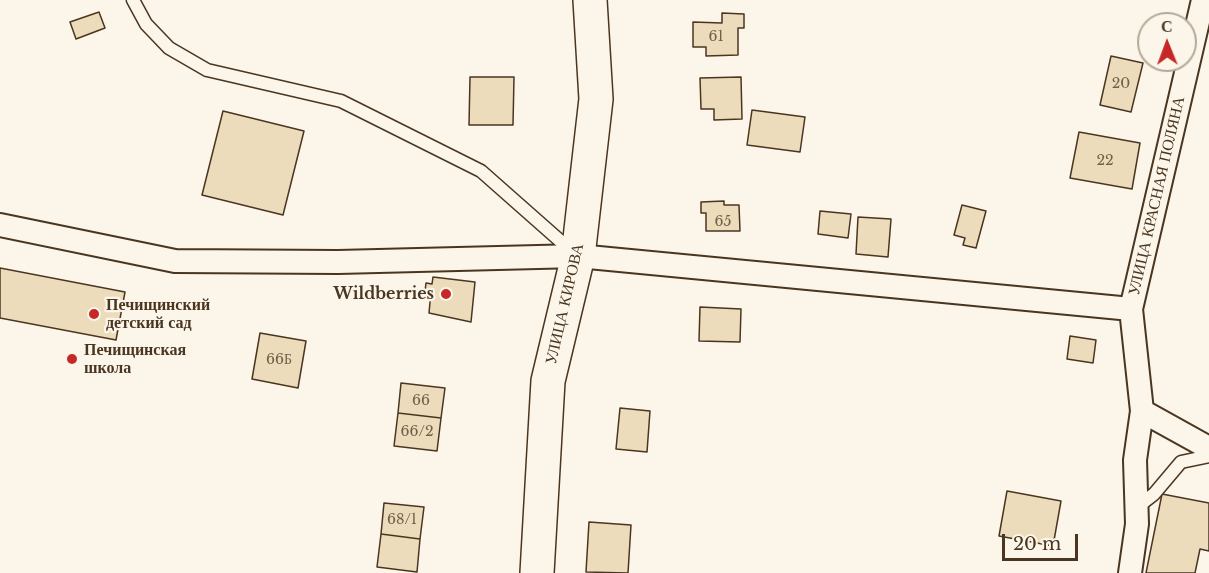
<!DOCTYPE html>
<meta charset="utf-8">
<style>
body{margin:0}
#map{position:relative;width:1209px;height:573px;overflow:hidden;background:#fbf6e9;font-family:"Libre Baskerville",serif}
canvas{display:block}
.north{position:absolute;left:1137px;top:12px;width:60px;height:60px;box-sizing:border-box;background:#fbf6e9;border:2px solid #b4a999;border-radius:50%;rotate:359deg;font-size:16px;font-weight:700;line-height:24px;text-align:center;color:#4a3520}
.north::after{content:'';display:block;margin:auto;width:21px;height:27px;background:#c62828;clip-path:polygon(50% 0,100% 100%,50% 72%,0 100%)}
.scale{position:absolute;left:1002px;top:534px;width:76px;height:27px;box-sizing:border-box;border:3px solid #4a3520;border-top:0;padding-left:8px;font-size:18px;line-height:21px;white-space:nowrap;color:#4a3520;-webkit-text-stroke:4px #fbf6e9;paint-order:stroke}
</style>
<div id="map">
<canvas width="1209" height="573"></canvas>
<div class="north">С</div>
<div class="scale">20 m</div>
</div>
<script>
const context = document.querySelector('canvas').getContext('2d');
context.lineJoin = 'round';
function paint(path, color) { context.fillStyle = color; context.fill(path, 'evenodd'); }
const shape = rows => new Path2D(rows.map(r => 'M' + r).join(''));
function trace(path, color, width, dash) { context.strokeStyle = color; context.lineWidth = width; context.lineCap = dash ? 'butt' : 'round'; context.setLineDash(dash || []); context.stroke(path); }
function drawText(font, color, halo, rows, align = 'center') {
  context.font = font + ' "Libre Baskerville",serif'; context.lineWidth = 4.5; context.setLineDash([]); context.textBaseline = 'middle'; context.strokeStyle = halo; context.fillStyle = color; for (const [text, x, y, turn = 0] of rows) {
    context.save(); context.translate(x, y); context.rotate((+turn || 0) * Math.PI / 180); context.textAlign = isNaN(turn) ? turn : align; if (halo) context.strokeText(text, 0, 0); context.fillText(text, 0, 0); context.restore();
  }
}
const building = shape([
 [99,12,105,28,76,39,70,22,99,12],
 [722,13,744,14,744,28,738,28,738,55,706,56,706,47,693,47,693,22,722,23,722,13],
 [1111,56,1143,63,1131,112,1100,105,1111,56],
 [470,77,514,77,513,125,469,125,470,77],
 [741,77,742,119,714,120,714,109,701,109,700,78,741,77],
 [752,110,805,117,800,152,747,145,752,110],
 [223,111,304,131,283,215,202,195,223,111],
 [1079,132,1140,143,1132,189,1070,178,1079,132],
 [724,201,724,205,739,205,740,231,706,231,706,213,701,213,701,202,724,201],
 [962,205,986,211,976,248,963,245,965,238,954,235,962,205],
 [820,211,851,214,848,238,818,234,820,211],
 [858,217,891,219,888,257,856,254,858,217],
 [0,268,125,292,116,340,0,318,0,268],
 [433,277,475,282,471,322,429,313,431,291,425,291,426,283,432,284,433,277],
 [700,307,741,309,740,342,699,341,700,307],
 [260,333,306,341,298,388,252,379,260,333],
 [1070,336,1096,340,1093,363,1067,359,1070,336],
 [401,383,445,388,441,418,398,413,401,383],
 [620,408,650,411,647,452,616,449,620,408],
 [398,413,441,418,437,451,394,446,398,413],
 [1007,491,1061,501,1053,546,999,536,1007,491],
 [1162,494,1209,503,1209,551,1200,549,1195,573,1146,573,1162,494],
 [384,503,424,507,420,539,381,534,384,503],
 [589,522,631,525,628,573,586,572,589,522],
 [381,534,420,539,417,572,377,567,381,534]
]);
paint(building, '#ecdcbc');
trace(building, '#4a3520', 1.5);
const lane = shape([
 [133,0,146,24,169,48,207,70,341,101,481,171,575,254],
 [1136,508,1154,494,1181,462,1209,456]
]);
const street = shape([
 [0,225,175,261,338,262,578,256,1131,309],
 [1142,411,1209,448],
 [1130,573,1137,524,1135,460,1142,411,1131,309,1203,0]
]);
const secondary = shape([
 [537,573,548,381,578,256,596,99,590,0]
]);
trace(lane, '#4a3520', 15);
trace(street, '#4a3520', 26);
trace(secondary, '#4a3520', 36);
trace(lane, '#fbf6e9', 12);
trace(street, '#fbf6e9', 22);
trace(secondary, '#fbf6e9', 33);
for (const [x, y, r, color] of [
 [446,294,6,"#c62828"],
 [94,314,6,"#c62828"],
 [72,359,6,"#c62828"]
]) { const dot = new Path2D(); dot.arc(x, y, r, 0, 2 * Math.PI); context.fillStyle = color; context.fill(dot); trace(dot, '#fbf6e9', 2); }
drawText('14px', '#725f47', null, [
 ["61",716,37],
 ["20",1121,84],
 ["22",1105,161],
 ["65",723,222],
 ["66Б",279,360],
 ["66",421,401],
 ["66/2",417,432],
 ["68/1",402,520]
]);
drawText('16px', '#4a3520', '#fbf6e9', [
 ["УЛИЦА КРАСНАЯ ПОЛЯНА",1157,196,-77],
 ["УЛИЦА КИРОВА",565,304,-77]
]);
drawText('bold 16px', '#4a3520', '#fbf6e9', [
 ["Wildberries",434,294,"right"],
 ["Печищинский",106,305],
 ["детский сад",106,323],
 ["Печищинская",84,350],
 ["школа",84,368]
], 'left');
</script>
